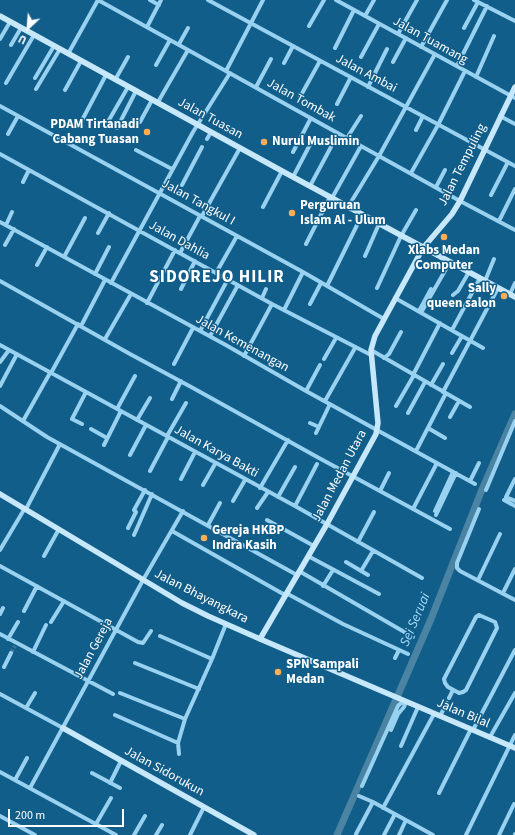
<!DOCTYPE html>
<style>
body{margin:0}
#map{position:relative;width:515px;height:835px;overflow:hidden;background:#125e8a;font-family:"Source Sans 3",sans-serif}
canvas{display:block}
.north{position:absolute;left:8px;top:8px;width:40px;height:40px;-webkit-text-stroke:3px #125e8a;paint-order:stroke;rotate:206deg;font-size:11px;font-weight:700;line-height:16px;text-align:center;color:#fff}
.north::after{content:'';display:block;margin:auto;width:14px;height:18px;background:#fff;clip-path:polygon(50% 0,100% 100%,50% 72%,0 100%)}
.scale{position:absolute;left:8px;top:809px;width:116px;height:18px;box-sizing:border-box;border:2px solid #fff;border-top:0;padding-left:5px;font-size:12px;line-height:14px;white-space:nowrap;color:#fff;-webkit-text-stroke:3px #125e8a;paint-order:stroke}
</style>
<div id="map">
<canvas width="515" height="835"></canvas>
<div class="north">U</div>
<div class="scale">200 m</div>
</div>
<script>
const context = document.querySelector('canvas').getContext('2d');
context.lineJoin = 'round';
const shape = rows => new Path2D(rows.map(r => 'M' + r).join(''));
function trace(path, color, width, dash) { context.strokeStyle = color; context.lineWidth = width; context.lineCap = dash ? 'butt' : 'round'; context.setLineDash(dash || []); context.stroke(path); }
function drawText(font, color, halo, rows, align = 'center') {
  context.font = font + ' "Source Sans 3",sans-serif'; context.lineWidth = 3; context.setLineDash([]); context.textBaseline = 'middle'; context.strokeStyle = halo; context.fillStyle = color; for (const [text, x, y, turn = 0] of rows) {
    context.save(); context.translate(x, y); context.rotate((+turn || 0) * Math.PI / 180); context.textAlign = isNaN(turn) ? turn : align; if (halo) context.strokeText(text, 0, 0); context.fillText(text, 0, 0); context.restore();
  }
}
trace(shape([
 [337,835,431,619,481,492,515,414]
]), '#4b83a2', 7);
trace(shape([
 [11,653,15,646]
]), '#36769c', 4, [4, 2]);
trace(shape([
 [98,0,460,201,515,230],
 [150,0,159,5],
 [208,0,515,166],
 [336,0,515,98],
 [474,0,515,21],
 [365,16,374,0],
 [309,26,324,0],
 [147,27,161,0],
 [464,28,478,2],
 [398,34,417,0],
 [0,39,10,22],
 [179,44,188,28],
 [11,45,21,28],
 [421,47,447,0],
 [335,48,354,10],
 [68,54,98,0],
 [361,57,379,24],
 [393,62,406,38],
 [284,63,293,46],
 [156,65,170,40],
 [457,66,487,6],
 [226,71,263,0],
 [476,77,494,36],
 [35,78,54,46],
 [115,80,128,57],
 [6,83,34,35],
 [256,87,271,59],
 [368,87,387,49],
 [36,89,60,49],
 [65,90,81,61],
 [300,97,320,61],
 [158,102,188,50],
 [337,104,351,77],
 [0,106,303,272,384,319],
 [500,116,515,124],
 [109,120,128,87],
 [140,122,152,100],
 [80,124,106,75],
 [117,128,136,91],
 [416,130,423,116],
 [8,134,18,116],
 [347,138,361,116],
 [207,139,211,132],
 [136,150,172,169],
 [293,152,311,118],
 [0,154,272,304,371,355],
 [411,173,438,125,465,71],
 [293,177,313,139],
 [23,182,29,170],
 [182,185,202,147],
 [310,186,331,147],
 [436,187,445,170],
 [491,195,508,162],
 [332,198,361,146],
 [263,207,282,171],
 [348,207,379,156,435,54],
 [202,216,240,148],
 [499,221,515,189],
 [0,222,224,344,306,391,475,484],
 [6,225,12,212],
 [98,233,109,213],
 [306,244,330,197],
 [5,245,14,229],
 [180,253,200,216],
 [365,256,379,224],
 [64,257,85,218],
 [37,265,47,247],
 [216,273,237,236],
 [95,274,109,247],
 [0,281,130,354,193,388,319,458,450,529],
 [485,281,494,259],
 [111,283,193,132,230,73],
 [327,286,362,215],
 [377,288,401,236,416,210],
 [181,289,195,261],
 [510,294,515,283],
 [453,295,458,291,469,272],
 [262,298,266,289],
 [395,298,483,348],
 [147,303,175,250],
 [310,304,321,283],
 [284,310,303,272],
 [419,311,431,289],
 [422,311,450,262],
 [81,326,105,280],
 [452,330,480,278],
 [200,331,228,279],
 [210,336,238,285],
 [105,339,131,294],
 [0,345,295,506,422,578],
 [371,350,470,407],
 [452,353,462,336],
 [244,356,272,304],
 [384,358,389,354,401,332],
 [324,359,336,338],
 [0,362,9,350],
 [174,364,193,328],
 [51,373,78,324],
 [413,375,440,323],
 [431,385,443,364],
 [0,386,17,354],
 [306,391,320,365],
 [443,392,498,288],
 [172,399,181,381],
 [325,401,355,348],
 [0,406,47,437,297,575],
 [396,406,414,375],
 [117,409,135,376],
 [408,413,425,382],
 [450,417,459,401],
 [137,420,150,398],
 [23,421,50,373],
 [310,423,319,427],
 [82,424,72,419,86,392],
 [428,428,445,438],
 [91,429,107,438],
 [316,433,330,404],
 [167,436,186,403],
 [104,445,121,411],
 [416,451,446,393],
 [130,455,146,425],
 [150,471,168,437],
 [181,479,195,452],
 [515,479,506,497,515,501],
 [470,481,479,463],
 [203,485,215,464],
 [260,488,288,440],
 [486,490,515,421],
 [380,491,389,473],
 [278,497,295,467],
 [504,500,515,506],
 [233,501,245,480],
 [295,506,317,464],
 [257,508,268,492],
 [26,509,60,444],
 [413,509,437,463],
 [479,509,457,563,457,568,460,571,515,600],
 [435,511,453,472],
 [436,515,456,473],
 [267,520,314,546],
 [208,525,220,503],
 [128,528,136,512,134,510,145,490],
 [172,531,285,595],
 [134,535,152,494],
 [358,542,374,512],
 [0,550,25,508],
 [44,556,59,529],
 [308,556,379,594],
 [346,562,368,575],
 [0,566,138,642,143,643,151,631],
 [299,571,413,637],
 [361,571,373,551],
 [478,580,500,534],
 [323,586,333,570],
 [286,593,343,624,408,654],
 [503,593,515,569],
 [24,611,37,586],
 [0,614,3,608],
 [479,615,495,622,497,628,466,690,463,692,459,693,448,687,445,683,444,679,476,617,479,615],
 [51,622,64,601],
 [0,634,113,694],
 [160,636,212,659],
 [8,639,18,622],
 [33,652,46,625],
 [395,658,399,650],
 [135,663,199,689],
 [4,667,11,653],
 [120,693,185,719],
 [0,694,63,728],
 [449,698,453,690],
 [26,708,35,693],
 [115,715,178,743,185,719,212,659,226,624],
 [440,716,447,703],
 [391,730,398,714,404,707,406,702],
 [473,730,515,650],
 [490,737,515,693],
 [178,743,179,754],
 [401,746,418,707],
 [0,772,116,835],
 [92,773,120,788],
 [15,780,27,758],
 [110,783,121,761],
 [362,786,398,706,401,703,406,703],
 [30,788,143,580,183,511],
 [439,793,471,729],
 [359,796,373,802],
 [383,808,434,714],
 [0,816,35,835],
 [96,824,111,798],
 [356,834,373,802,433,835],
 [134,835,145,816],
 [156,835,162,825],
 [190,835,204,807],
 [384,835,395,814],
 [399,835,406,820],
 [466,835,515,735],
 [499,835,514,804],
 [515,835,515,834]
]), '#99d1f0', 4);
trace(shape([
 [0,16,282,171,515,297],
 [0,494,182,603,208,616,260,639,515,748],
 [260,639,327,524,376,434,378,423,371,350,375,336,423,248,452,214,460,201,515,87],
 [63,728,254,835]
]), '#c7e8fb', 5.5);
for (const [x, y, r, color] of [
 [147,132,4,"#ffae58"],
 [264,142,4,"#ffae58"],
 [292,213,4,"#ffae58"],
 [444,237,4,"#ffae58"],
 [504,296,4,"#ffae58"],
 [204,538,4,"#ffae58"],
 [278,672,4,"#ffae58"]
]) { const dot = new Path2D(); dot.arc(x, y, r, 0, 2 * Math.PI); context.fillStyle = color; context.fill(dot); trace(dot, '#125e8a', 1.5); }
drawText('13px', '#fff', '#125e8a', [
 ["Jalan Tuamang",430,41,29],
 ["Jalan Ambai",366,74,28],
 ["Jalan Tombak",301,101,29],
 ["Jalan Tuasan",210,119,29],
 ["Jalan Tempuling",463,165,-63],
 ["Jalan Tangkul I",198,203,29],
 ["Jalan Dahlia",179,241,29],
 ["Jalan Kemenangan",242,344,29],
 ["Jalan Karya Bakti",216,452,29],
 ["Jalan Medan Utara",340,476,-62],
 ["Jalan Bhayangkara",201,597,27],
 ["Jalan Gereja",94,649,-62],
 ["Jalan Bilal",463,714,23],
 ["Jalan Sidorukun",164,772,29]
]);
drawText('bold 13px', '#fff', '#125e8a', [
 ["PDAM Tirtanadi",139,125,"right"],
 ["Cabang Tuasan",139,140,"right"],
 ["Nurul Muslimin",272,142],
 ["Perguruan",300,206],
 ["Islam Al - Ulum",300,221],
 ["Xlabs Medan",444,251,"center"],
 ["Computer",444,266,"center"],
 ["Sally",496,289,"right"],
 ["queen salon",496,304,"right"],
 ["Gereja HKBP",212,531],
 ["Indra Kasih",212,546],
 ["SPN Sampali",286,665],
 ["Medan",286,680]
], 'left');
drawText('italic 14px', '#a4dbf8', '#125e8a', [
 ["Sei Seruai",416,620,-67]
]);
context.letterSpacing = '1px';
drawText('bold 17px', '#fff', '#125e8a', [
 ["SIDOREJO HILIR",217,278]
]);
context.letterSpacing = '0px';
</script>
